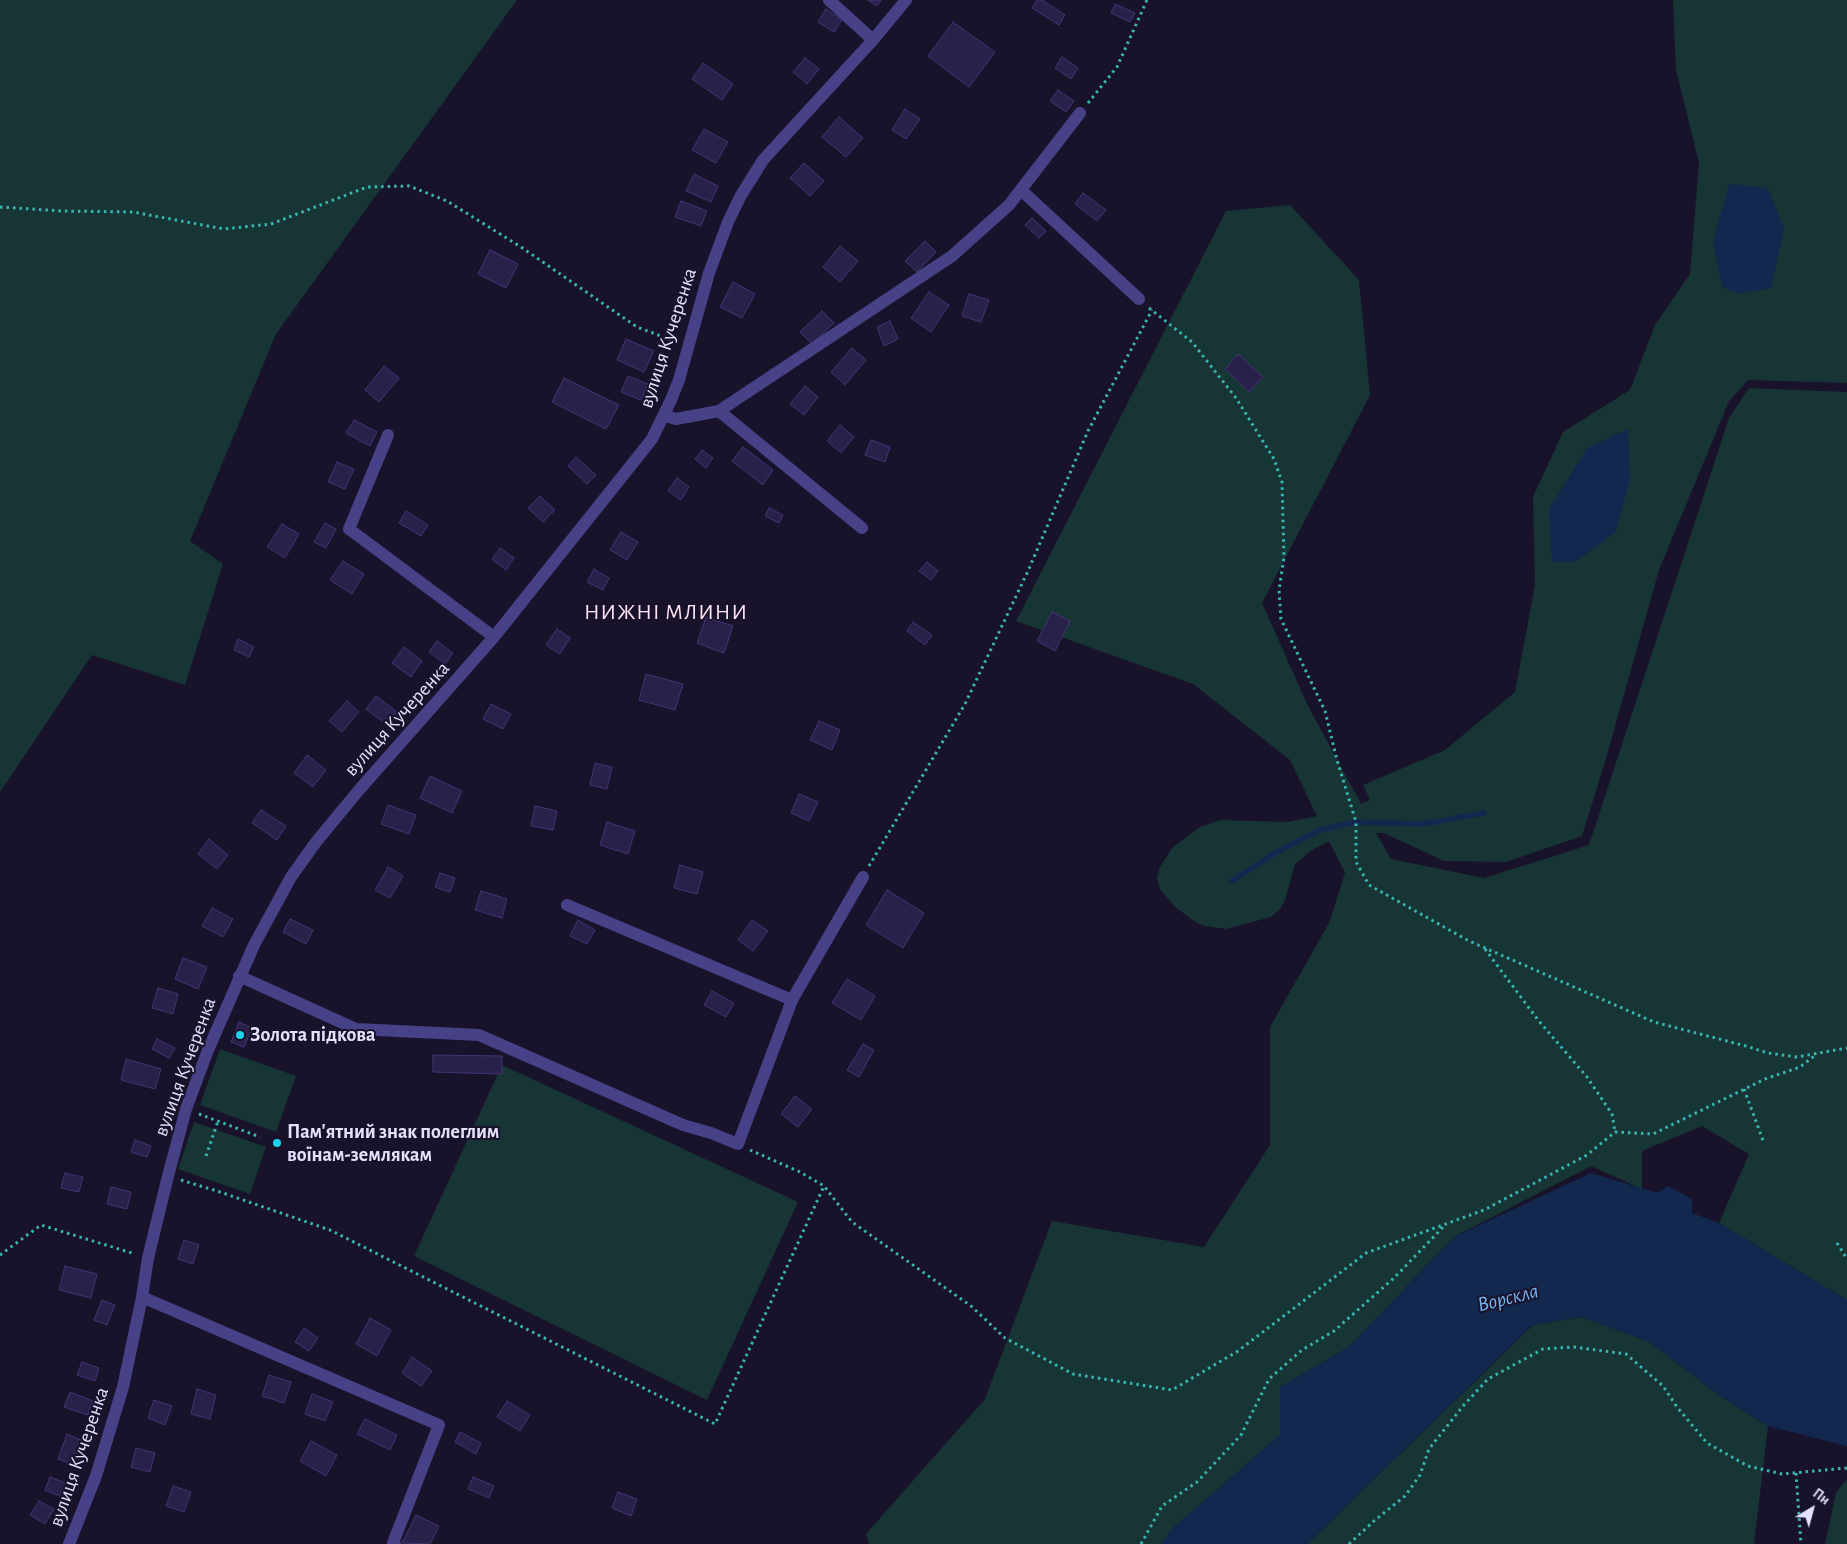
<!DOCTYPE html>
<meta charset="utf-8">
<style>
body{margin:0}
#map{position:relative;width:1847px;height:1544px;overflow:hidden;background:#18132b;font-family:"Alegreya Sans",sans-serif}
canvas{display:block}
.north{position:absolute;left:1787px;top:1484px;width:50px;height:50px;-webkit-text-stroke:4px #18132b;paint-order:stroke;rotate:37deg;font-size:14px;font-weight:700;line-height:20px;text-align:center;color:#e4e0fd}
.north::after{content:'';display:block;margin:auto;width:18px;height:22px;background:#e4e0fd;clip-path:polygon(50% 0,100% 100%,50% 72%,0 100%)}
</style>
<div id="map">
<canvas width="1847" height="1544"></canvas>
<div class="north">Пн</div>
</div>
<script>
const context = document.querySelector('canvas').getContext('2d');
context.lineJoin = 'round';
function paint(path, color) { context.fillStyle = color; context.fill(path, 'evenodd'); }
const shape = rows => new Path2D(rows.map(r => 'M' + r).join(''));
function trace(path, color, width, dash) { context.strokeStyle = color; context.lineWidth = width; context.lineCap = dash ? 'butt' : 'round'; context.setLineDash(dash || []); context.stroke(path); }
function drawText(font, color, halo, rows, align = 'center') {
  context.font = font + ' "Alegreya Sans",sans-serif'; context.lineWidth = 4; context.setLineDash([]); context.textBaseline = 'middle'; context.strokeStyle = halo; context.fillStyle = color; for (const [text, x, y, turn = 0] of rows) {
    context.save(); context.translate(x, y); context.rotate((+turn || 0) * Math.PI / 180); context.textAlign = isNaN(turn) ? turn : align; if (halo) context.strokeText(text, 0, 0); context.fillText(text, 0, 0); context.restore();
  }
}
paint(shape([
 [0,0,517,0,276,334,190,541,223,564,185,685,92,655,0,792],
 [1673,0,1847,0,1847,383,1748,380,1729,401,1659,570,1605,762,1582,836,1506,862,1444,861,1384,833,1376,833,1391,859,1484,878,1589,845,1729,418,1749,388,1847,392,1847,1300,1719,1223,1749,1154,1702,1126,1642,1151,1642,1189,1591,1166,1454,1237,1349,1347,1280,1387,1280,1435,1173,1528,1161,1544,869,1544,866,1534,985,1399,1052,1221,1204,1247,1270,1145,1270,1027,1329,923,1345,873,1329,841,1312,850,1295,864,1285,900,1280,909,1271,917,1226,929,1204,926,1194,921,1175,907,1160,889,1157,878,1160,867,1172,848,1200,827,1220,820,1287,822,1317,816,1290,760,1193,684,1016,621,1226,211,1290,205,1359,280,1370,395,1262,603,1307,704,1361,804,1370,800,1363,785,1445,750,1515,692,1535,585,1533,497,1563,432,1630,390,1655,325,1690,274,1699,163,1676,70],
 [220,1049,296,1076,276,1132,200,1105],
 [502,1065,798,1202,707,1400,414,1256],
 [194,1122,266,1147,250,1194,178,1169],
 [1581,1317,1648,1341,1720,1396,1768,1426,1754,1544,1307,1544,1533,1325],
 [1847,1479,1847,1544,1825,1544,1836,1492]
]), '#173534');
paint(shape([
 [1729,184,1768,188,1784,229,1771,288,1740,294,1722,287,1713,241],
 [1628,429,1630,479,1616,532,1575,562,1552,562,1549,509,1587,448],
 [1591,1173,1657,1193,1668,1186,1692,1199,1692,1213,1719,1223,1847,1300,1847,1446,1768,1426,1720,1396,1648,1341,1581,1317,1532,1325,1307,1544,1161,1544,1173,1528,1280,1435,1280,1387,1349,1347,1454,1237]
]), '#13284f');
trace(shape([
 [1232,881,1277,852,1320,830,1356,822,1424,824,1483,813]
]), '#13284f', 5.5);
const building = shape([
 [868,0,881,0,877,6,868,0],
 [1037,0,1042,0,1065,15,1059,25,1032,8,1037,0],
 [1115,4,1135,13,1130,22,1111,13,1115,4],
 [826,9,842,20,834,32,818,22,826,9],
 [953,22,995,52,969,87,928,56,953,22],
 [1062,57,1078,68,1071,79,1055,68,1062,57],
 [805,58,819,69,807,84,793,72,805,58],
 [703,63,733,84,722,100,692,79,703,63],
 [1058,90,1074,101,1066,112,1050,101,1058,90],
 [905,109,920,119,906,139,892,130,905,109],
 [839,117,863,138,846,157,822,137,839,117],
 [704,129,728,142,716,163,692,150,704,129],
 [804,163,824,181,810,196,790,178,804,163],
 [694,174,718,186,711,202,686,191,694,174],
 [1083,193,1106,210,1097,221,1075,204,1083,193],
 [681,201,707,211,701,226,675,217,681,201],
 [1032,218,1046,231,1039,238,1025,225,1032,218],
 [925,241,936,252,917,272,905,261,925,241],
 [840,246,858,261,840,282,823,267,840,246],
 [490,250,518,264,506,288,478,274,490,250],
 [733,282,755,294,742,318,720,307,733,282],
 [929,292,949,305,931,332,911,318,929,292],
 [969,294,989,300,981,322,962,316,969,294],
 [822,311,834,323,812,344,800,332,822,311],
 [890,321,898,339,884,346,877,327,890,321],
 [626,339,654,351,644,372,617,360,626,339],
 [852,348,866,360,845,385,831,372,852,348],
 [1238,354,1263,377,1249,392,1225,369,1238,354],
 [384,366,399,378,379,402,365,390,384,366],
 [628,376,648,384,641,400,621,392,628,376],
 [564,378,619,405,606,429,552,402,564,378],
 [805,386,818,397,804,415,790,404,805,386],
 [354,420,377,432,370,446,346,433,354,420],
 [840,425,854,437,841,453,827,441,840,425],
 [871,440,890,447,885,462,865,455,871,440],
 [743,447,773,470,763,485,732,461,743,447],
 [702,450,713,458,706,468,695,459,702,450],
 [576,457,596,475,587,484,568,466,576,457],
 [337,462,354,469,345,489,328,482,337,462],
 [677,478,689,487,681,500,668,491,677,478],
 [540,496,555,510,543,522,528,508,540,496],
 [769,508,783,515,779,523,765,516,769,508],
 [406,511,428,525,421,536,399,523,406,511],
 [325,523,336,529,326,548,314,542,325,523],
 [282,524,299,534,285,558,267,547,282,524],
 [621,532,638,542,627,560,610,550,621,532],
 [500,548,514,558,506,570,492,559,500,548],
 [343,561,364,574,352,594,330,580,343,561],
 [927,562,938,571,931,580,919,571,927,562],
 [594,569,609,578,603,590,587,582,594,569],
 [1052,612,1070,621,1055,651,1037,641,1052,612],
 [706,617,733,626,724,653,697,643,706,617],
 [913,622,932,635,925,645,907,631,913,622],
 [557,629,570,638,560,654,546,645,557,629],
 [238,639,254,647,249,657,234,650,238,639],
 [437,641,453,653,445,664,429,652,437,641],
 [404,647,422,661,411,677,392,663,404,647],
 [646,674,683,684,675,710,639,700,646,674],
 [376,696,397,712,387,725,366,709,376,696],
 [347,701,359,712,342,732,329,721,347,701],
 [491,704,511,714,503,729,483,719,491,704],
 [819,721,840,730,832,750,810,740,819,721],
 [307,755,326,770,313,787,294,773,307,755],
 [595,763,612,767,607,789,590,785,595,763],
 [430,776,462,791,452,813,420,798,430,776],
 [799,794,818,802,809,821,791,813,799,794],
 [388,805,416,815,409,834,381,824,388,805],
 [535,806,557,811,553,830,531,826,535,806],
 [261,810,286,826,277,840,252,823,261,810],
 [607,822,635,831,628,854,600,845,607,822],
 [209,839,228,855,217,869,198,854,209,839],
 [680,865,703,872,697,894,674,888,680,865],
 [388,867,403,876,390,898,375,890,388,867],
 [440,873,455,878,450,892,435,887,440,873],
 [887,890,924,913,903,948,866,925,887,890],
 [481,891,507,899,502,918,475,910,481,891],
 [212,908,233,919,223,937,202,926,212,908],
 [290,919,313,930,306,944,283,932,290,919],
 [578,920,595,930,587,944,570,936,578,920],
 [752,920,768,931,753,951,738,940,752,920],
 [183,958,207,967,198,989,175,979,183,958],
 [847,979,875,996,861,1020,832,1003,847,979],
 [158,988,178,994,173,1014,152,1008,158,988],
 [712,991,734,1003,726,1017,704,1005,712,991],
 [239,1022,252,1028,244,1047,231,1042,239,1022],
 [157,1039,175,1048,169,1058,152,1049,157,1039],
 [863,1044,874,1050,859,1077,847,1070,863,1044],
 [433,1055,502,1056,502,1074,433,1072,433,1055],
 [126,1059,161,1069,155,1089,121,1080,126,1059],
 [795,1096,812,1109,798,1127,781,1114,795,1096],
 [135,1140,151,1146,147,1157,131,1152,135,1140],
 [65,1173,83,1177,79,1192,61,1188,65,1173],
 [111,1187,131,1192,127,1209,107,1204,111,1187],
 [184,1240,199,1245,193,1264,178,1259,184,1240],
 [65,1266,97,1274,91,1298,59,1290,65,1266],
 [102,1300,115,1305,107,1325,94,1320,102,1300],
 [370,1318,391,1330,377,1356,356,1344,370,1318],
 [304,1328,318,1338,309,1351,295,1342,304,1328],
 [412,1357,432,1371,421,1386,402,1373,412,1357],
 [82,1362,99,1368,95,1381,77,1375,82,1362],
 [269,1375,291,1382,284,1403,262,1396,269,1375],
 [197,1389,216,1395,210,1419,191,1414,197,1389],
 [70,1392,93,1401,88,1415,64,1407,70,1392],
 [312,1394,333,1402,325,1421,305,1414,312,1394],
 [154,1400,172,1406,165,1425,148,1418,154,1400],
 [507,1401,530,1415,520,1431,497,1417,507,1401],
 [365,1419,397,1435,390,1450,357,1434,365,1419],
 [460,1432,481,1443,476,1454,455,1442,460,1432],
 [67,1434,83,1441,74,1465,58,1459,67,1434],
 [311,1441,337,1455,326,1476,300,1461,311,1441],
 [136,1448,155,1453,150,1472,131,1467,136,1448],
 [50,1477,68,1484,62,1497,45,1490,50,1477],
 [473,1477,494,1486,489,1498,468,1489,473,1477],
 [173,1486,191,1492,184,1512,166,1506,173,1486],
 [618,1492,637,1499,631,1516,612,1508,618,1492],
 [39,1501,54,1509,45,1524,30,1515,39,1501],
 [416,1515,439,1526,430,1544,402,1543,416,1515]
]);
paint(building, '#2a214b');
trace(building, '#433475', 1);
trace(shape([
 [1088,103,1117,67,1147,0],
 [0,207,62,211,133,212,224,229,271,224,367,187,409,186,447,201,521,247,637,327,674,341],
 [1149,308,1192,342,1236,398,1274,459,1282,482,1284,557,1279,590,1281,619,1325,711,1337,760,1356,822,1356,862,1369,885,1469,941,1654,1022,1746,1046,1768,1053,1797,1057,1847,1048],
 [869,866,965,704,1028,571,1088,431,1152,310],
 [1485,949,1538,1020,1587,1077,1612,1114,1615,1132],
 [1744,1089,1764,1143],
 [199,1114,260,1137],
 [750,1150,800,1172,824,1186,852,1222,971,1306,1005,1338,1073,1374,1172,1390,1238,1351,1366,1253,1484,1210,1587,1155,1615,1132,1653,1134,1765,1079,1800,1067,1817,1054],
 [206,1156,218,1121],
 [181,1180,220,1192,330,1230,715,1424,824,1186],
 [1837,1243,1847,1259],
 [0,1255,41,1225,135,1254],
 [1796,1473,1801,1544],
 [1141,1544,1162,1506,1197,1482,1241,1435,1269,1379,1302,1350,1334,1331,1394,1278,1446,1224],
 [1349,1544,1374,1521,1405,1496,1420,1475,1429,1449,1463,1406,1488,1379,1543,1349,1574,1347,1626,1354,1663,1386,1677,1407,1707,1443,1748,1466,1782,1474,1847,1468]
]), '#3ab6b2', 3, [2.5, 4]);
trace(shape([
 [829,0,873,40],
 [1021,190,1139,299],
 [719,411,862,528],
 [664,415,676,419,719,411,952,256,1009,205,1080,113],
 [388,435,349,529,494,637],
 [567,905,792,1000],
 [239,976,356,1029,479,1035,683,1125,711,1133,738,1144,792,1000,863,877],
 [142,1297,439,1425,393,1543,395,1544],
 [69,1544,96,1476,123,1387,142,1297,148,1258,168,1176,186,1109,208,1050,254,945,291,877,316,842,359,790,494,637,652,439,671,400,679,380,709,273,728,222,740,197,763,160,873,40,906,0]
]), '#474287', 12);
for (const [x, y, r, color] of [
 [240,1035,5,"#19d4ef"],
 [277,1143,5,"#19d4ef"]
]) { const dot = new Path2D(); dot.arc(x, y, r, 0, 2 * Math.PI); context.fillStyle = color; context.fill(dot); trace(dot, '#18132b', 2); }
drawText('20px', '#e4e0fd', '#18132b', [
 ["вулиця Кучеренка",668,338,-72],
 ["вулиця Кучеренка",397,719,-48],
 ["вулиця Кучеренка",185,1067,-70],
 ["вулиця Кучеренка",79,1457,-71]
]);
drawText('bold 20px', '#e4e0fd', '#18132b', [
 ["Золота підкова",250,1035],
 ["Пам'ятний знак полеглим",287,1132],
 ["воїнам-землякам",287,1155]
], 'left');
drawText('italic 21px', '#75b6f5', '#18132b', [
 ["Ворскла",1508,1298,-14]
]);
context.letterSpacing = '1px';
drawText('22px', '#fde2f2', '#18132b', [
 ["НИЖНІ МЛИНИ",666,612]
]);
context.letterSpacing = '0px';
</script>
